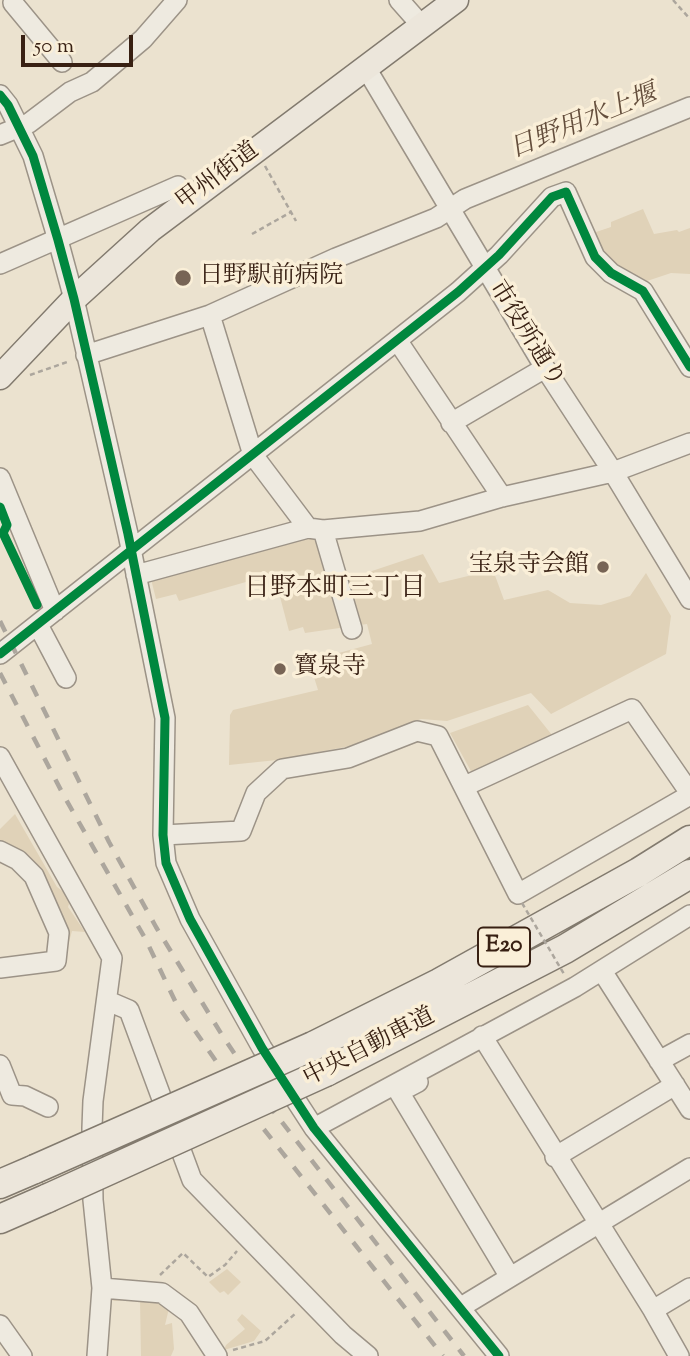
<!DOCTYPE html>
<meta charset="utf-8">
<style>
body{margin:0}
#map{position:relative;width:690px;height:1356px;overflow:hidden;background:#ebe2cf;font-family:"Sorts Mill Goudy",serif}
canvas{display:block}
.scale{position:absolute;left:21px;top:35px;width:112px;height:32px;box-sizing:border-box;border:4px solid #382013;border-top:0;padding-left:9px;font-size:21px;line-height:24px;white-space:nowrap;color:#382013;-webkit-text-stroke:5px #faefd8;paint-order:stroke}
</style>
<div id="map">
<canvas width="690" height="1356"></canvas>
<div class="scale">50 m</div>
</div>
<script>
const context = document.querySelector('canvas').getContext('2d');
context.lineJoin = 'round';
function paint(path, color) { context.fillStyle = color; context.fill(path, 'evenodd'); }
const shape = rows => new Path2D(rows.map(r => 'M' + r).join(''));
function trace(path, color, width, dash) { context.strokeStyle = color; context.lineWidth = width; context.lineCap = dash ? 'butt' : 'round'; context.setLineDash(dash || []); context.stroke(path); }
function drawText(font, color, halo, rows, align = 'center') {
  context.font = font + ' "Sorts Mill Goudy","Noto Serif JP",serif'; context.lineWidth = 7; context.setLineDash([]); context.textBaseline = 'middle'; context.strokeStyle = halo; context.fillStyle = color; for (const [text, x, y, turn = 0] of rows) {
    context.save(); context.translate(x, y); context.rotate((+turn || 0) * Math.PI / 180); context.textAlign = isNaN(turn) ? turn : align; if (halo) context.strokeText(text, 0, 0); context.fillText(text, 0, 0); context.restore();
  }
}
paint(shape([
 [643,209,654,234,677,230,679,232,690,228,690,274,671,273,647,281,607,260,593,233,611,227,611,222],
 [301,533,314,539,333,538,348,579,423,554,439,583,493,570,504,600,548,590,570,603,601,605,630,596,646,573,671,616,666,654,551,714,531,693,447,721,421,719,350,746,277,760,229,765,230,715,233,710,318,690,309,661,372,644,367,624,305,633,303,627,289,631,274,574,179,601,176,594,156,599,151,579],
 [528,705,552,735,472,773,450,733],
 [15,814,57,887,71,897,68,907,85,932,72,931,61,971,66,933,0,847,0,829],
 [227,1269,241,1282,228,1295,224,1291,220,1293,209,1282],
 [115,1293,170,1304,165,1325,172,1323,174,1349,171,1356,141,1356,140,1299,113,1301],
 [242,1314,261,1331,254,1341,224,1350,226,1345,245,1329,237,1320]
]), '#e0d2b8');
const minor = shape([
 [399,0,422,26],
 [13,3,62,62],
 [366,68,545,368,613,472,690,599],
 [0,95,8,105,33,156,58,240,74,299,128,534,165,718,163,835,166,863,190,919,262,1048,314,1128,499,1356],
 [0,135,29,123,70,92,92,82,143,39,177,0],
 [0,264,178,186,189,200],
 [210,315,253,455,308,528,323,530,420,521,502,497,613,472,690,443],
 [397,340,502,497],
 [86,355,210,315,336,258,436,218,465,199,690,107],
 [451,423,545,368],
 [0,478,55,611],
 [323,530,352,629],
 [136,575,308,528],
 [38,625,66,678],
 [0,654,458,292,499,255,552,197,566,192,595,257,611,273,643,291,690,367],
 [0,757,112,958,93,1101,92,1128,93,1200,102,1288,97,1356],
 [465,786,632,709,690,793],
 [163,835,241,831,256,793,282,769,348,758,417,731,438,736,518,894,690,795],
 [0,851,18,860,34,876,59,933,56,961,0,968],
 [602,971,690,1109],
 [108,1001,129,1010,192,1180,343,1335,368,1356],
 [482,1036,653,1310,679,1356],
 [659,1061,690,1044],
 [0,1065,12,1095,25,1096,48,1107],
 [418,1082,399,1092,510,1277],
 [314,1128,575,987,690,915],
 [555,1157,675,1085],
 [102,1288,162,1293,189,1313,217,1356],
 [461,1307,690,1168],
 [653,1310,690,1288],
 [0,1325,22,1356]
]);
const major = shape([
 [0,377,74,299,150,230,456,0]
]);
const highway = shape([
 [313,1046,439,983,639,872,690,840],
 [326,1072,565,949,690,874],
 [0,1184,35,1169],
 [0,1219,48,1198]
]);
trace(minor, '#9c9387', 22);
trace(major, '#827a6e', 27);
trace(highway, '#827a6e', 31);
trace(shape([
 [673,0,690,19],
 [265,166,296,221],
 [252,234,291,212],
 [30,375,70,361],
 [160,1275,183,1253,208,1277,225,1265,237,1251],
 [233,1350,265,1341,297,1312]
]), '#aca69d', 2.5, [5, 3.5]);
trace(minor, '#eeeae0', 19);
trace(major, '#ece6db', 24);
trace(highway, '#ece6db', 28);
trace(shape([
 [0,621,109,842,156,927,222,1035,274,1112,464,1356],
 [0,673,64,796,146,940,176,1003,255,1118,443,1356]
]), '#aca69d', 4.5, [12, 12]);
const highwayBridge = shape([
 [35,1169,313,1046],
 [48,1198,326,1072]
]);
trace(highwayBridge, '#827a6e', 31, []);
trace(shape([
 [522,903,564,974]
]), '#aca69d', 2.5, [5, 3.5]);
trace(highwayBridge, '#ece6db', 28);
trace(shape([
 [0,95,8,105,33,156,58,240,74,299,128,534,165,718,163,835,166,863,190,919,262,1048,314,1128,499,1356],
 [0,507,7,525,3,533,37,605],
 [0,654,458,292,499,255,552,197,566,192,595,257,611,273,643,291,690,367]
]), '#00873e', 9);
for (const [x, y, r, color] of [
 [183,278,9,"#776455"],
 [603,567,7,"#776455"],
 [280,669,7,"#776455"]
]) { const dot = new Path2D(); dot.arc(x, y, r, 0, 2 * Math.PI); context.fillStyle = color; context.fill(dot); trace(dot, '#faefd8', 2.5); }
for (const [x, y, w] of [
 [504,947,52]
]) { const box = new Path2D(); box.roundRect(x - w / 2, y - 19.5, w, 39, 5); context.fillStyle = '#faefd8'; context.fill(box); trace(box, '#382013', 2); }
drawText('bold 23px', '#382013', null, [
 ["E20",504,947]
]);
drawText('24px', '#382013', '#faefd8', [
 ["甲州街道",219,178,-37],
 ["市役所通り",525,335,58],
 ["中央自動車道",370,1049,-27]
]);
drawText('24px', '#382013', '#faefd8', [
 ["日野駅前病院",199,278],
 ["宝泉寺会館",589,567,"right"],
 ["寳泉寺",294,669]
], 'left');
drawText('italic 26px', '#644e3c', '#faefd8', [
 ["日野用水上堰",584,124,-22]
]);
drawText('26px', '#382013', '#faefd8', [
 ["日野本町三丁目",335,591]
]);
</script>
